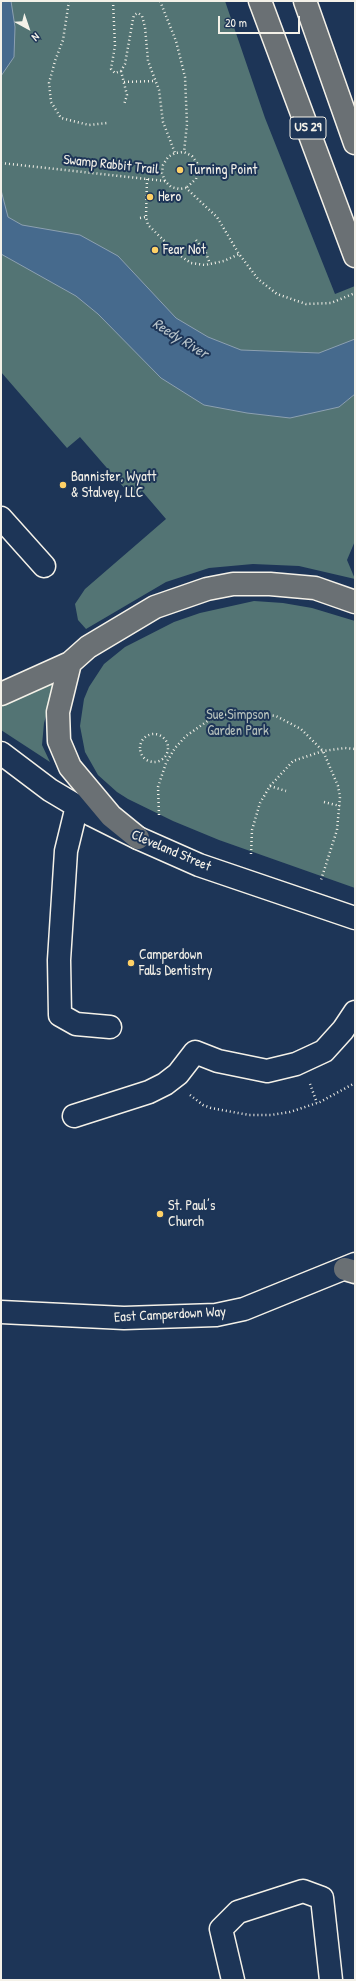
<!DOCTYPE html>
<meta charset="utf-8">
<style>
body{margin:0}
#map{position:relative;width:356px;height:1981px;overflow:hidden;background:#1d3557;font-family:"Patrick Hand",sans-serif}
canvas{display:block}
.frame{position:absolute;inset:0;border:2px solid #f4f1e8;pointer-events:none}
.north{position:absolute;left:8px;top:8px;width:40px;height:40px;-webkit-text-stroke:3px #1d3557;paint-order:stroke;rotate:140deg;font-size:11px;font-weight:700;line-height:16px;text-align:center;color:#f4f1e8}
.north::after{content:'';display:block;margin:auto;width:14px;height:18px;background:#f4f1e8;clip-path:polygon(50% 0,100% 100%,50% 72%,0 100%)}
.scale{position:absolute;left:218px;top:16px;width:82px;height:18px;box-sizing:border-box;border:2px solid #f4f1e8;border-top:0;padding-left:5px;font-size:12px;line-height:14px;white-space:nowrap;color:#f4f1e8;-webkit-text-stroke:3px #1d3557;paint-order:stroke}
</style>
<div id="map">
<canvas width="356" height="1981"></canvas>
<div class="frame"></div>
<div class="north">N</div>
<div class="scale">20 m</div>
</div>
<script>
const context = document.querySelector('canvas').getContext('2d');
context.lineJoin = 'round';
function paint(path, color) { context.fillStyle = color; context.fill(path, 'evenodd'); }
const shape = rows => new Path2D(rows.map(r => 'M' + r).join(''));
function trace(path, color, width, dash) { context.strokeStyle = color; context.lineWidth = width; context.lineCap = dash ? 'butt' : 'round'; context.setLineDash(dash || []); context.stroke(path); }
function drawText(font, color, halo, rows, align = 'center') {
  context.font = font + ' "Patrick Hand",sans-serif'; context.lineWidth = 4; context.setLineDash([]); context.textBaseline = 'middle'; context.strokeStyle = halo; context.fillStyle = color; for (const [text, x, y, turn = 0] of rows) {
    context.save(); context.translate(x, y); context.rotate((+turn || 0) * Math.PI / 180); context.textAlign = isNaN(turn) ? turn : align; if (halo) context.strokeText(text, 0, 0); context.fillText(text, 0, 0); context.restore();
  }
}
paint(shape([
 [1,1,225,1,265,118,335,294,355,286,355,390,339,407,355,394,355,541,347,560,355,579,299,566,253,564,209,568,166,582,86,629,78,620,75,604,85,589,166,519,142,491,133,498,80,437,67,448,1,372],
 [254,601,283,603,312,608,355,621,355,888,219,840,173,821,128,799,117,792,98,775,85,752,80,726,84,699,89,687,104,664,125,647,174,622,200,613],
 [57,680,44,723,42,745,50,762,1,730,1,706,35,692]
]), '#537474');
const water = shape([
 [1,1,11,1,15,27,14,57,1,76,1,1],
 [1,190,8,217,22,225,80,235,118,256,176,318,208,337,241,350,319,353,355,339,355,394,339,407,290,418,247,413,204,405,161,378,98,314,76,296,1,254,1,190]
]);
paint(water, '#466a8d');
trace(water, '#8ca0b1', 1);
const minor = shape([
 [1,518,44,566],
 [1,753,50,790,92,815,138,838,199,865,355,918],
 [77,806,66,851,59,960,60,1015,76,1024,110,1027],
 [74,1116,149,1092,165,1084,178,1074,195,1052,218,1061,267,1071,296,1064,324,1051,343,1030,355,1012],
 [1,1312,124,1318,216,1315,244,1309,355,1264],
 [233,1980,221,1929,238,1912,303,1891,322,1898,331,1980]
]);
const major = shape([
 [260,1,355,256],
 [305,1,355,143],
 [70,663,58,712,59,741,70,767,111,816,138,838],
 [1,694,70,663,88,647,155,607,207,589,233,584,270,584,315,588,355,602],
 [345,1269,355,1272]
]);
trace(minor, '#f4f1e8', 25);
trace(major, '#f4f1e8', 25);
trace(shape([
 [69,1,63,40,55,61,49,83,51,102,61,118,89,125,107,123],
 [113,1,115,46,111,69,115,73,121,71,125,64,133,19,134,15,138,13,142,16,145,27,148,61,159,90,163,122,175,153],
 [160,1,176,41,185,77,187,124,184,152],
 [121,71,127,95,124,105],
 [124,82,155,81],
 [1,163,165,181,171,187,179,189,186,188,217,217,239,254,258,279,277,294,306,304,331,303,355,293],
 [147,179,146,217,148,225,179,255,191,263,205,265,224,261,239,254],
 [165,181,162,173,163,165,168,157,175,153,184,152,192,156,197,163,198,172,196,179,186,188],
 [140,218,146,217],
 [196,240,206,253,210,264],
 '140 748a14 14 0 1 1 28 0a14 14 0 1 1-28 0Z',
 [270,786,286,791],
 [324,802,340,806],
 [159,815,158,787,166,763,175,748,186,736,209,720,225,715,245,712,276,716,301,729,323,751,338,786,340,797,337,830,321,880],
 [251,854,252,830,260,803,270,786,293,761,323,751,345,748,355,749],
 [310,1084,317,1103],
 [190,1095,203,1105,211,1108,249,1115,271,1115,290,1112,320,1102,355,1083]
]), '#f4f1e8', 2.5, [1, 3]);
trace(minor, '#1d3557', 22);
trace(major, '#6a7074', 22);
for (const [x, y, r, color] of [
 [180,170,4,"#ffd166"],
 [150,197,4,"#ffd166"],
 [155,250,4,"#ffd166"],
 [63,485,4,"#ffd166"],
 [131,963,4,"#ffd166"],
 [160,1214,4,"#ffd166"]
]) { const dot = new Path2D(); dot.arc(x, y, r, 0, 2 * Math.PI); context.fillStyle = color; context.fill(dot); trace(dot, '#1d3557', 1.5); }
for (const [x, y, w] of [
 [308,128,36]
]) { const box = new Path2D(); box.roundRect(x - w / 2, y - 11, w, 22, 3); context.fillStyle = '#1d3557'; context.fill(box); trace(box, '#f4f1e8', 1); }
drawText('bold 13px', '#f4f1e8', null, [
 ["US 29",308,128]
]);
drawText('14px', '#f4f1e8', '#1d3557', [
 ["Swamp Rabbit Trail",111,165,6],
 ["Cleveland Street",171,851,23],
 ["East Camperdown Way",170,1315,-3]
]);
drawText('14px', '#f4f1e8', '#1d3557', [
 ["Turning Point",188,170],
 ["Hero",158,197],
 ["Fear Not",163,250],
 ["Bannister, Wyatt",71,477],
 ["& Stalvey, LLC",71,493],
 ["Camperdown",139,955],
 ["Falls Dentistry",139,971],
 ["St. Paul’s",168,1206],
 ["Church",168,1222]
], 'left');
drawText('14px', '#b4bfba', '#1d3557', [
 ["Sue Simpson",238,715],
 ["Garden Park",238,731]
]);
drawText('italic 15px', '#b7c2c8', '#1d3557', [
 ["Reedy River",180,339,32]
]);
</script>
